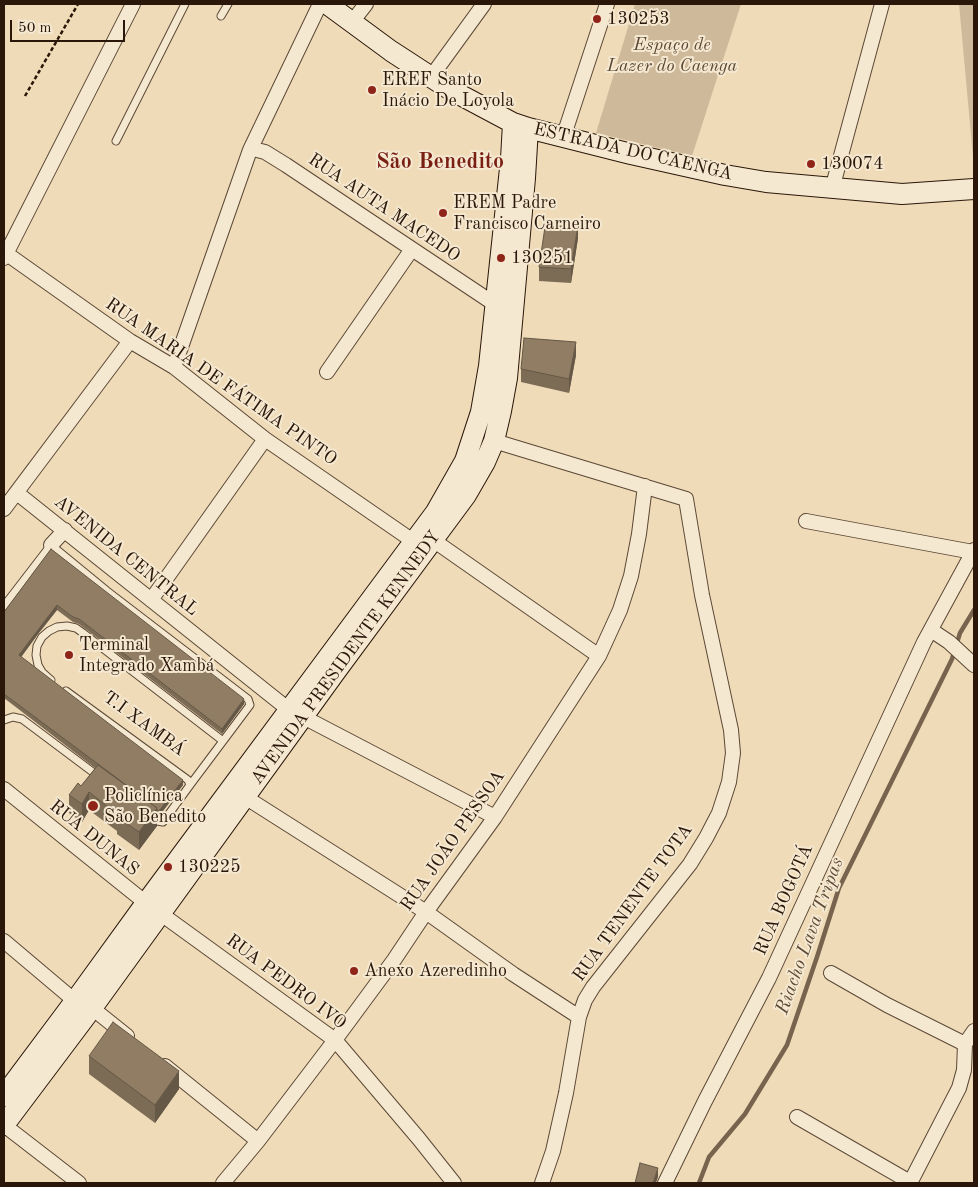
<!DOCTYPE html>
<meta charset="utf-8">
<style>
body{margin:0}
#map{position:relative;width:978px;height:1187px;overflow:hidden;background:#efdbb8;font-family:"Old Standard TT",serif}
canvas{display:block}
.frame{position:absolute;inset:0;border:5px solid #2a1709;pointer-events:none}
.scale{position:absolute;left:10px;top:20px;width:115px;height:22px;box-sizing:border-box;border:2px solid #2a1709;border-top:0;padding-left:6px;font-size:15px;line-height:18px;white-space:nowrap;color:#2a1709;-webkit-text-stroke:4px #f5e8d1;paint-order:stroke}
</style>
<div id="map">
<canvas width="978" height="1187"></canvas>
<div class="frame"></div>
<div class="scale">50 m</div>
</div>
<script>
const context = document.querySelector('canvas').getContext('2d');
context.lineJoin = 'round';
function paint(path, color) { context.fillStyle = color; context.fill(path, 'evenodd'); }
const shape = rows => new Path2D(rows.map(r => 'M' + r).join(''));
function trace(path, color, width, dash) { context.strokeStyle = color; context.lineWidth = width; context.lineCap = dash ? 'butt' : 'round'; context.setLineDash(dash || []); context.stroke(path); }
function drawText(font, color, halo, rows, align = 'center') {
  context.font = font + ' "Old Standard TT",serif'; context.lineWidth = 4; context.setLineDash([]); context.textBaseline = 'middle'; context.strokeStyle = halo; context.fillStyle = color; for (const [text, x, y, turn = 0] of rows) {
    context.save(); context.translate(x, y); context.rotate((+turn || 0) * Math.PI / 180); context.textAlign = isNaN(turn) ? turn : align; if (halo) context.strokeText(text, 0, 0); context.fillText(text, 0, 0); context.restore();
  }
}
paint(shape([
 [635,4,741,4,692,156,596,133],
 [959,4,974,4,974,157,973,157]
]), '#ceba9a');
trace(shape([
 [699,1183,709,1157,745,1114,787,1045,817,957,839,888,952,659,960,633,974,610]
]), '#78644e', 4.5);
const lane = shape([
 [221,16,228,4],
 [116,141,185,4],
 [4,606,51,545,107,591,248,699,250,705,223,741,83,633,76,628,67,626,57,627,49,631,42,637,37,646,36,655,38,665,42,672,51,680],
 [66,691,188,780,190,785,163,822,157,821,151,816],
 [4,720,13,717,22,719,98,776],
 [190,785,223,741]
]);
const street = shape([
 [352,22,366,4],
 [431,77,484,4],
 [563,138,607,4],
 [250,150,320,4],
 [832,189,882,4],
 [7,254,130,341,174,367,265,439,413,541],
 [4,258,133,4],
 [174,367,250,150,253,149,265,152,286,165,496,305],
 [327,372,412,249],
 [494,441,686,499,702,595,731,730,733,753,729,782,719,813,706,838,690,864,593,987,585,1000,579,1017,566,1093,553,1151,542,1183],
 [17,493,288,709,495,817],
 [4,509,130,341],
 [806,521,973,552],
 [433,540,599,656],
 [51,545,65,530],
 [151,600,265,439],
 [931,630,949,642,974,665],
 [4,789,146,903,335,1040,419,1139,454,1183],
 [245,797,426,912,513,974,579,1017],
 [4,941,75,1001],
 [831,973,887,1005,965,1044],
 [92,1008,127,1036],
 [165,1066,258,1141],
 [797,1117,910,1182],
 [4,1125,79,1183],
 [223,1183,258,1141,335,1040,394,960,426,912,495,817,599,656,620,610,631,576,639,534,645,486],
 [665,1183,705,1101,769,978,924,642,974,550],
 [910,1183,959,1088,964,1070,965,1044,974,1031]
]);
const secondary = shape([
 [327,4,391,51,451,90,513,123,528,128,631,154,725,175,766,182,902,194,974,189],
 [4,1096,75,1001,146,903,436,512,465,461,481,412,489,366,511,159,513,123],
 [4,1125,92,1008,336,671,466,495,485,462,494,441,501,411,507,378,525,178,528,128]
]);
trace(lane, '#5b4835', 9);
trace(street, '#5b4835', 16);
trace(secondary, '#2a1709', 22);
trace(shape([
 [25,96,78,4]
]), '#2a1709', 2.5, [4, 2.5]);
trace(lane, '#f5e8d1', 7);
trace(street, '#f5e8d1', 14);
trace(secondary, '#f5e8d1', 20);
paint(shape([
 [578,238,571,283,539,281,539,267],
 [576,355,569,393,521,382,521,369],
 [51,549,244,704,222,734,79,624,73,622,57,610,38,634,21,657,183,785,159,816,157,814,157,826,139,850,117,834,117,831,89,810,82,822,69,813,69,795,81,786,95,768,4,698,4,612],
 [89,1056,179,1089,155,1123,89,1074]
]), '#7c6c56');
paint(shape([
 [578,225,578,238,571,283,571,269],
 [576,342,576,355,569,393,569,379],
 [57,605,57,610,38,634,19,660,19,655],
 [244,699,244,704,222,734,222,729],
 [183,780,183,785,159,816,159,811],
 [89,792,89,810,82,822,82,804],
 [157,808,157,826,139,850,139,832],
 [179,1071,179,1089,155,1123,155,1105],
 [658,1168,658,1177,656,1183,653,1183]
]), '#655846');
const building = shape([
 [578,225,571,269,539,267,545,227,578,225],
 [524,338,576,342,569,379,521,369,524,338],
 [51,549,243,698,244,699,222,729,79,619,73,617,57,605,19,655,183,780,159,811,156,809,157,808,4,694,4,612,51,549],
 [98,765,157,808,139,832,117,817,118,815,89,792,82,804,69,795,78,783,81,786,98,765],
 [113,1022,179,1071,155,1105,89,1056,113,1022],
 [640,1163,658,1168,653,1183,635,1183,640,1163]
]);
paint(building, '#907d64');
trace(building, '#655846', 1);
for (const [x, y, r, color] of [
 [597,19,5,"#8f2418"],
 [372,90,5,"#8f2418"],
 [811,164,5,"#8f2418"],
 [443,213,5,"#8f2418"],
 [501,258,5,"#8f2418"],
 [69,655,5,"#8f2418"],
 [93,806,6,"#8f2418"],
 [168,867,5,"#8f2418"],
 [354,971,5,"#8f2418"]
]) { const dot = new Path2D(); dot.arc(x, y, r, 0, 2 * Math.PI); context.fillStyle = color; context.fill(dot); trace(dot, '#f5e8d1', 2); }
drawText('18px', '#2a1709', '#f5e8d1', [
 ["130253",607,19],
 ["EREF Santo",382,80],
 ["Inácio De Loyola",382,101],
 ["130074",821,164],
 ["EREM Padre",453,203],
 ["Francisco Carneiro",453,224],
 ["130251",511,258],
 ["Terminal",79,645],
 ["Integrado Xambá",79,666],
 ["Policlínica",104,796],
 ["São Benedito",104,817],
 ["130225",178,867],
 ["Anexo Azeredinho",364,971]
], 'left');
drawText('italic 18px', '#5b4834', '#f5e8d1', [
 ["Espaço de",672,45],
 ["Lazer do Caenga",672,66]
]);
drawText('18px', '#2a1709', '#f5e8d1', [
 ["ESTRADA DO CAENGA",633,152,13],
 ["RUA AUTA MACEDO",384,208,34],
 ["RUA MARIA DE FÁTIMA PINTO",221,382,35],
 ["AVENIDA CENTRAL",126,556,39],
 ["AVENIDA PRESIDENTE KENNEDY",346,658,-54],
 ["T.I XAMBÁ",144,724,36],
 ["RUA DUNAS",94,838,39],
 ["RUA JOÃO PESSOA",453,841,-55],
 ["RUA BOGOTÁ",784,900,-66],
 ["RUA TENENTE TOTA",633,903,-54],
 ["RUA PEDRO IVO",286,982,37]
]);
drawText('italic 19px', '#5e4b37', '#f5e8d1', [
 ["Riacho Lava Tripas",810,936,-70]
]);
drawText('bold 22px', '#7a1f14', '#f5e8d1', [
 ["São Benedito",440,162]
]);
</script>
